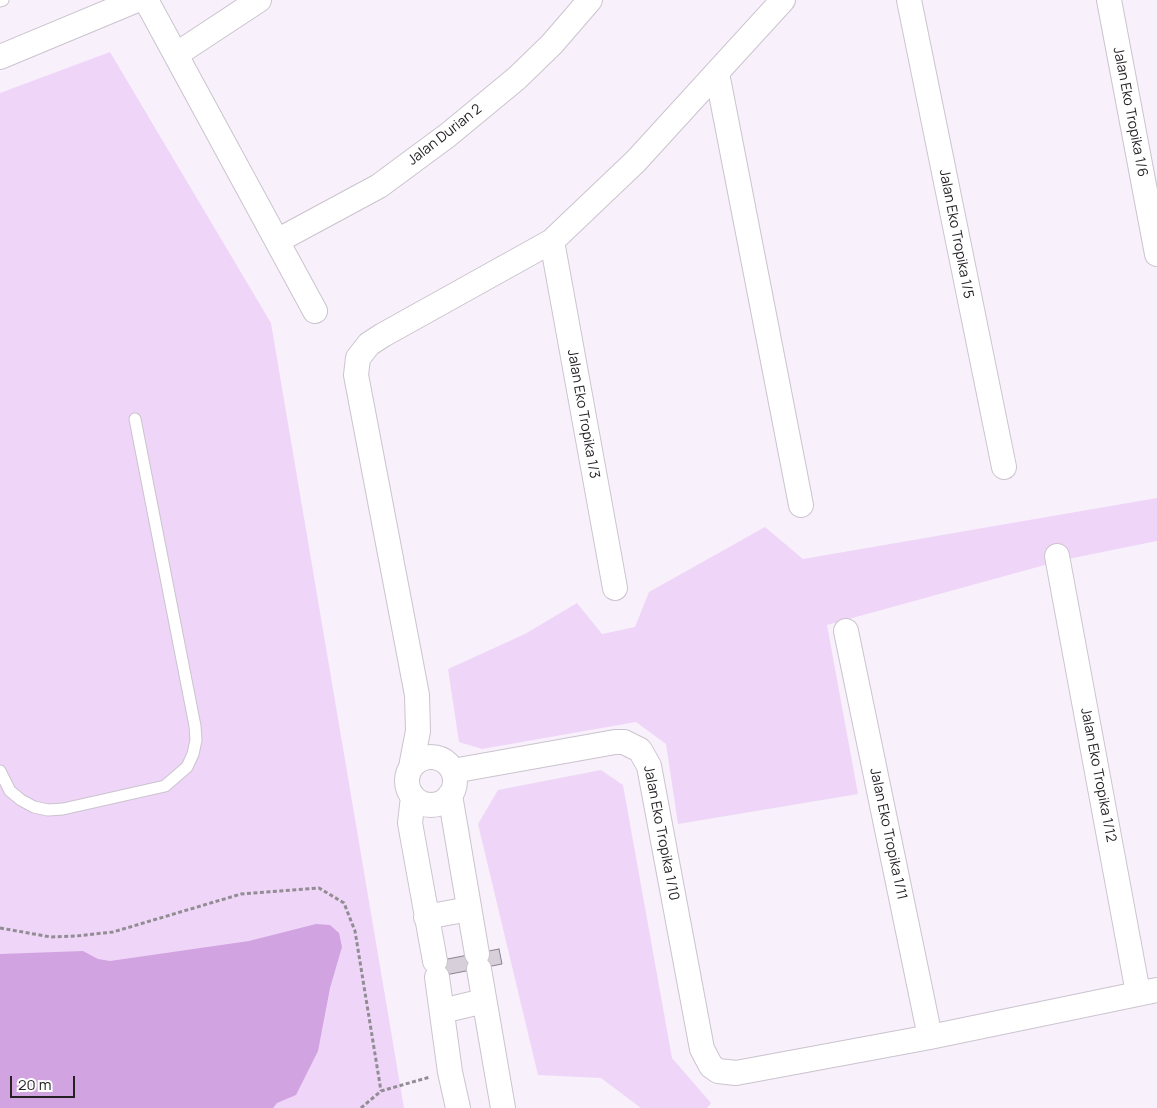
<!DOCTYPE html>
<style>
body{margin:0}
#map{position:relative;width:1157px;height:1108px;overflow:hidden;background:#f8f0fb;font-family:Manrope,sans-serif}
canvas{display:block}
.scale{position:absolute;left:10px;top:1076px;width:65px;height:22px;box-sizing:border-box;border:2px solid #252226;border-top:0;padding-left:6px;font-size:15px;line-height:18px;white-space:nowrap;color:#252226;-webkit-text-stroke:4px #fff;paint-order:stroke}
</style>
<div id="map">
<canvas width="1157" height="1108"></canvas>
<div class="scale">20 m</div>
</div>
<script>
const context = document.querySelector('canvas').getContext('2d');
context.lineJoin = 'round';
function paint(path, color) { context.fillStyle = color; context.fill(path, 'evenodd'); }
const shape = rows => new Path2D(rows.map(r => 'M' + r).join(''));
function trace(path, color, width, dash) { context.strokeStyle = color; context.lineWidth = width; context.lineCap = dash ? 'butt' : 'round'; context.setLineDash(dash || []); context.stroke(path); }
function drawText(font, color, halo, rows, align = 'center') {
  context.font = font + ' Manrope,sans-serif'; context.lineWidth = 4; context.setLineDash([]); context.textBaseline = 'middle'; context.strokeStyle = halo; context.fillStyle = color; for (const [text, x, y, turn = 0] of rows) {
    context.save(); context.translate(x, y); context.rotate((+turn || 0) * Math.PI / 180); context.textAlign = isNaN(turn) ? turn : align; if (halo) context.strokeText(text, 0, 0); context.fillText(text, 0, 0); context.restore();
  }
}
paint(shape([
 [110,52,271,323,404,1108,0,1108,0,93],
 [1157,498,1157,541,1063,560,827,625,858,794,678,824,666,744,636,722,482,749,459,742,448,669,525,634,577,603,602,634,635,627,649,592,765,527,803,559],
 [601,770,623,785,672,1058,711,1103,707,1108,641,1108,601,1078,538,1075,478,824,498,790]
]), '#efd6f8');
paint(shape([
 [316,924,330,925,339,933,342,947,330,988,318,1051,296,1095,277,1103,273,1108,0,1108,0,954,83,951,98,959,110,961,249,941]
]), '#d1a3e1');
const building = shape([
 [499,949,502,964,430,978,427,963,499,949]
]);
paint(building, '#d7cfda');
trace(building, '#8a838d', 1);
const service = shape([
 [0,1,3,0],
 [0,771,10,791,21,800,34,807,48,810,63,809,165,786,187,767,193,754,196,740,195,726,135,419]
]);
const minor = shape([
 [146,0,315,311],
 [909,0,1004,467],
 [1109,0,1157,254],
 [177,54,259,0],
 [0,57,137,0],
 [717,73,801,505],
 [277,241,379,186,448,135,517,78,552,44,590,0],
 [552,241,615,588],
 [1057,556,1138,993],
 [846,631,930,1037],
 '407 781a24 24 0 1 1 48 0a24 24 0 1 1-48 0Z',
 [411,767,418,731,417,695,356,375,358,358,369,344,383,335,552,241,636,161,783,0],
 [453,771,615,742,624,742,640,750,649,766,702,1049,711,1066,718,1071,736,1073,930,1037,1157,990],
 [450,795,477,954],
 [413,797,410,823,435,961],
 [426,917,469,909],
 [479,969,503,1108],
 [437,977,450,1072,458,1108],
 [442,1011,484,1001]
]);
trace(service, '#cbc3ce', 13);
trace(minor, '#cbc3ce', 26);
trace(shape([
 [0,928,51,937,76,936,113,932,241,894,319,888,344,903,355,931,381,1091],
 [361,1108,381,1091,430,1077]
]), '#928d94', 3, [4, 2.5]);
trace(service, '#fff', 11);
trace(minor, '#fff', 24);
drawText('14px', '#252226', '#fff', [
 ["Jalan Eko Tropika 1/6",1130,112,79],
 ["Jalan Durian 2",445,135,-38],
 ["Jalan Eko Tropika 1/5",956,234,79],
 ["Jalan Eko Tropika 1/3",583,414,80],
 ["Jalan Eko Tropika 1/12",1098,775,79],
 ["Jalan Eko Tropika 1/10",661,833,79],
 ["Jalan Eko Tropika 1/11",888,834,78]
]);
</script>
